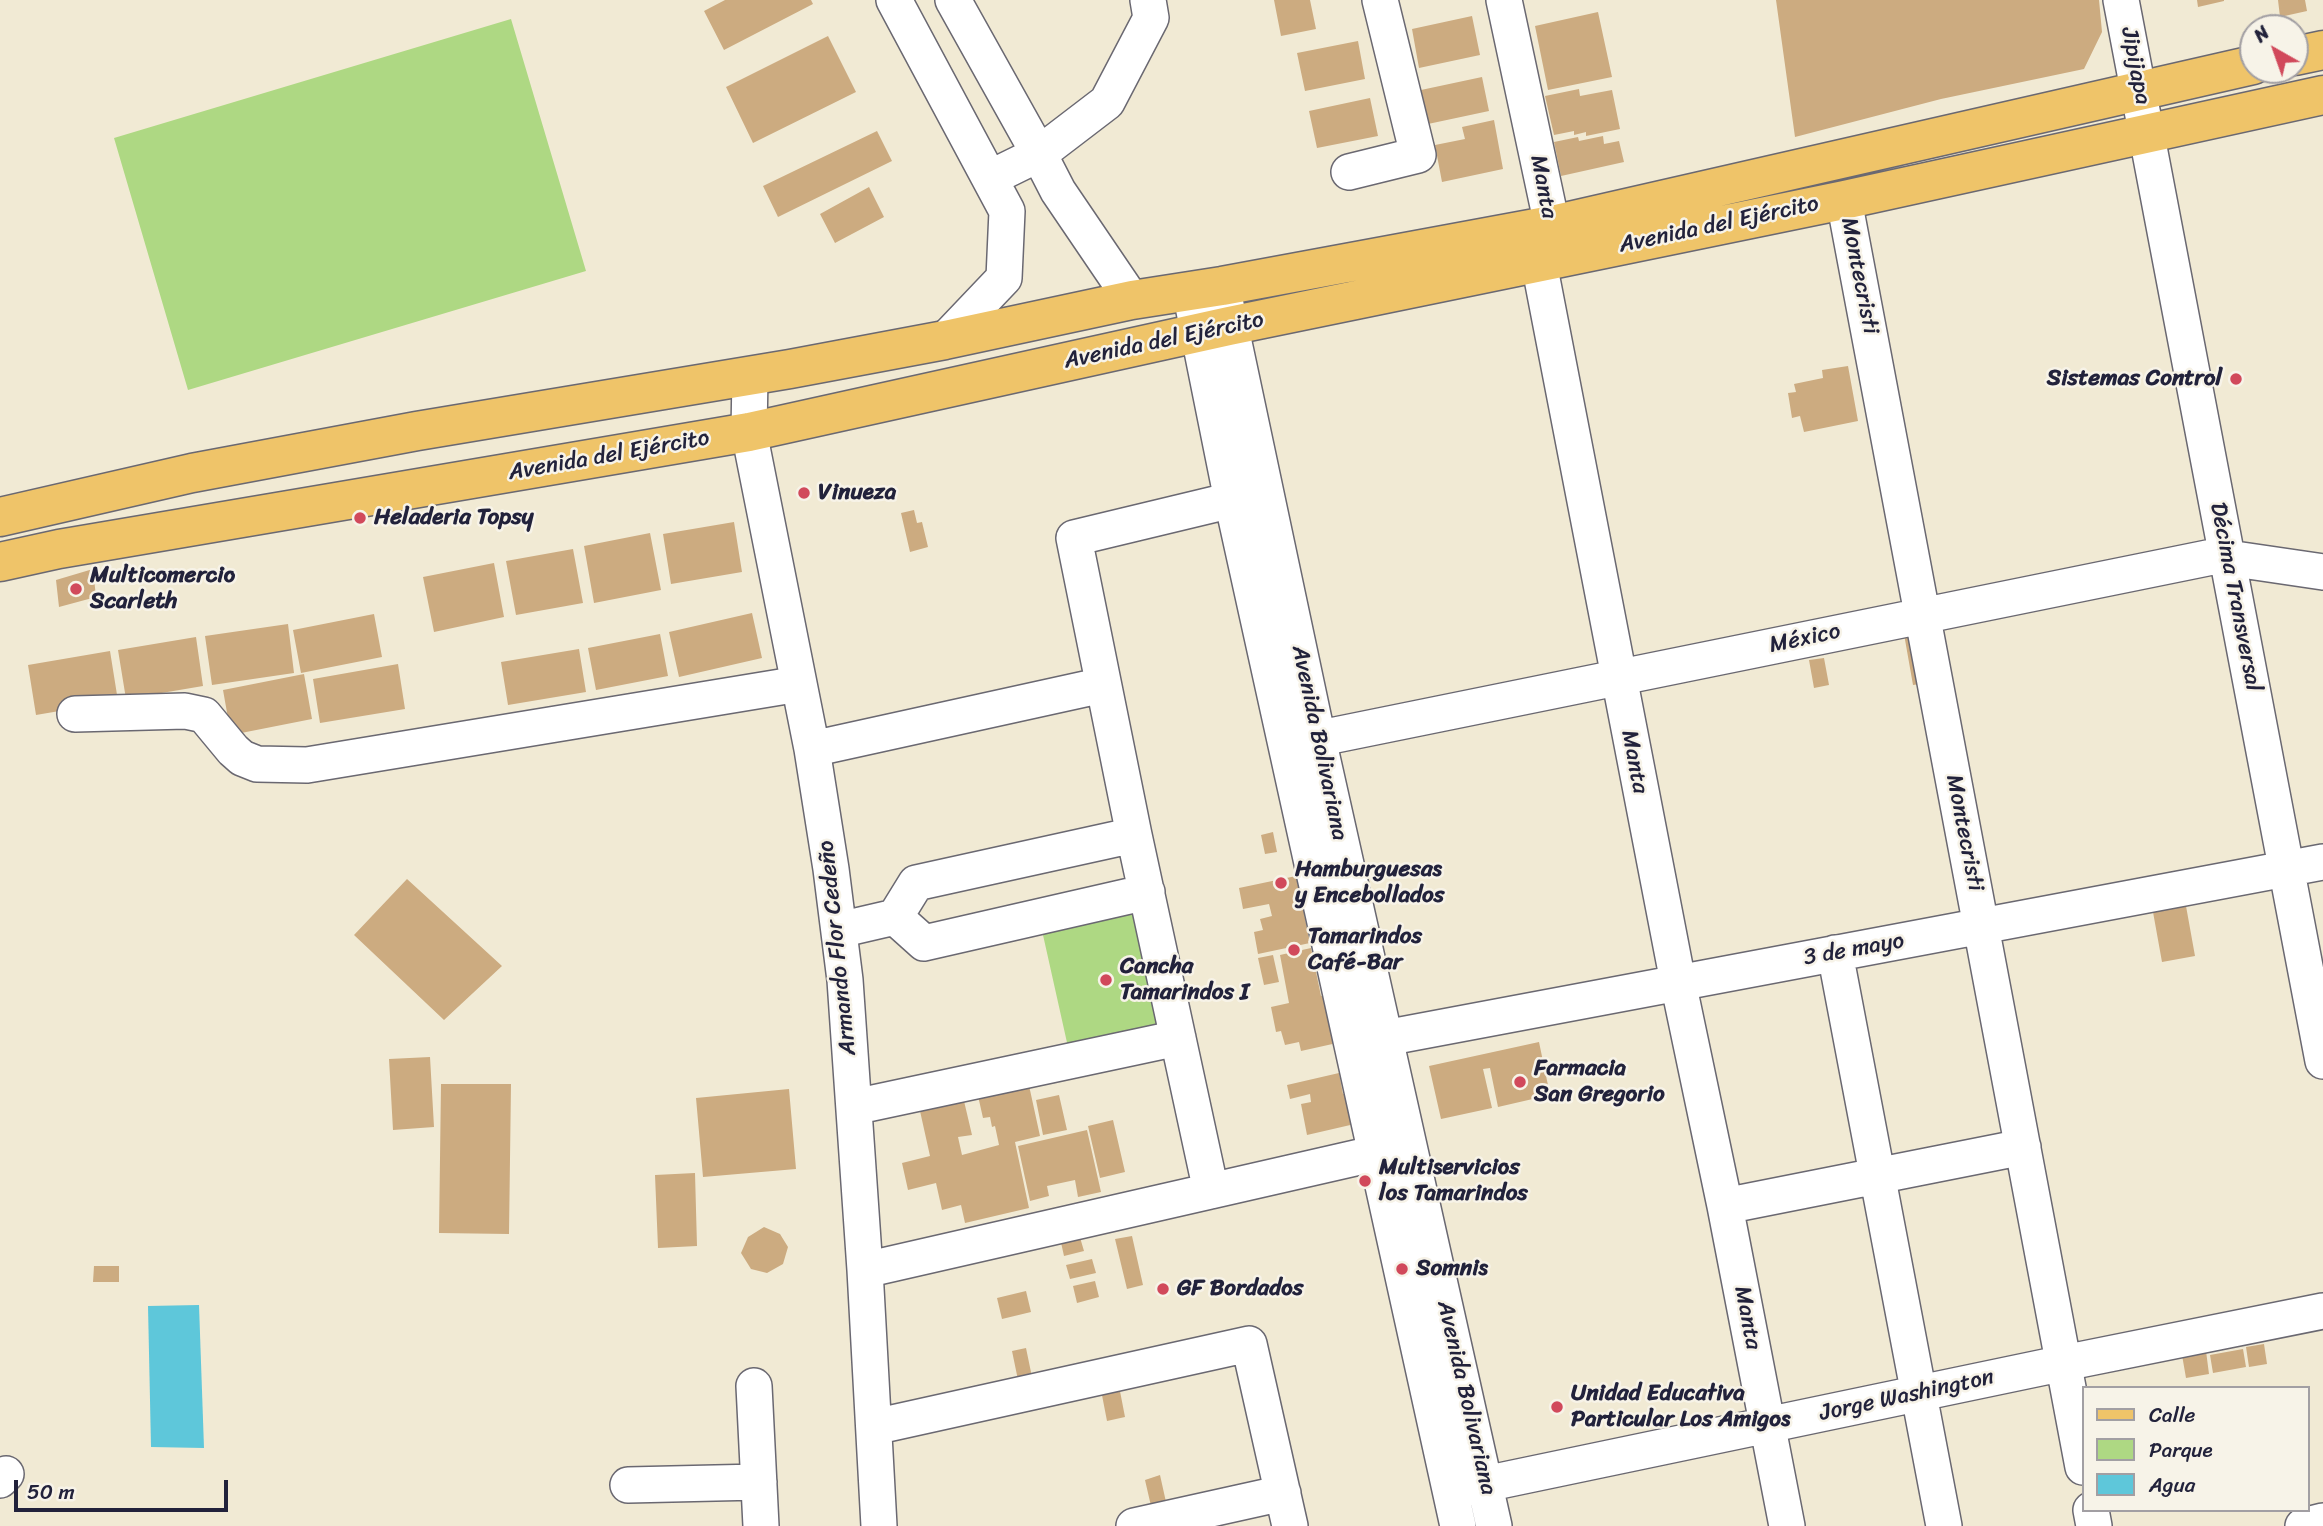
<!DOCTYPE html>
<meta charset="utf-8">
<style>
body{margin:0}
#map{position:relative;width:2323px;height:1526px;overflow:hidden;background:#f1ead4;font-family:Sriracha,sans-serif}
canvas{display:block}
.legend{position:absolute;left:2082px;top:1386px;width:228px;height:126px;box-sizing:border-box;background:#f7f3e8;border:2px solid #a29fa3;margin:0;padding:9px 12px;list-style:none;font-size:21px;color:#22223b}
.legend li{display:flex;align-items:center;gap:14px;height:35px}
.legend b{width:35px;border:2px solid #a29fa3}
.north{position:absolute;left:2239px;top:14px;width:70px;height:70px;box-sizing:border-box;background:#f7f3e8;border:2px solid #a29fa3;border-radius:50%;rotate:320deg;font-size:19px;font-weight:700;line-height:28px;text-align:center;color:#22223b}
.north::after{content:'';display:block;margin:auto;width:24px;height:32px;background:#d1495b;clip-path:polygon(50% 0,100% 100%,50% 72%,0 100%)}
.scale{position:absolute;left:14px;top:1480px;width:214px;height:32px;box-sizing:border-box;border:4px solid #22223b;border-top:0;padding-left:9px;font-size:21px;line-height:24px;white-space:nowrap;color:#22223b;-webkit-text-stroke:5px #f7f3e8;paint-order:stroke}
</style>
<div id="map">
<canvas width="2323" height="1526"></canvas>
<ul class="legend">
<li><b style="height:9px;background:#efc469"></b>Calle</li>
<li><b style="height:19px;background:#aed883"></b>Parque</li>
<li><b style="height:19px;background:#5ec7da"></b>Agua</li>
</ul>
<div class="north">N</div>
<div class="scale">50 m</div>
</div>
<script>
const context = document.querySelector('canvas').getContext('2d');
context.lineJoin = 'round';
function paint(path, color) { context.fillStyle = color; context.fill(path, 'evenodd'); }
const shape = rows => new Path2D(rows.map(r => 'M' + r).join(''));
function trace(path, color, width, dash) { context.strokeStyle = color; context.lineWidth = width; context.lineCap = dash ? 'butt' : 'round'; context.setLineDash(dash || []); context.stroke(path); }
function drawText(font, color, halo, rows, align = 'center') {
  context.font = font + ' Sriracha,sans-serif'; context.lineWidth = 5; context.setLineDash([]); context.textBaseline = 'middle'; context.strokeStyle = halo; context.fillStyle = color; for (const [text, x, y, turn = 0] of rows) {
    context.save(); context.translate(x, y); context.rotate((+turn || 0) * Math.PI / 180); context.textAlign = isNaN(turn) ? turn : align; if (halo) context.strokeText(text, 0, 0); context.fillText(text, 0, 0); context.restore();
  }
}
paint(shape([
 [511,19,586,271,188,390,114,138],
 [1142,903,1171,1033,1070,1056,1041,926]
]), '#aed883');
paint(shape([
 [199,1305,204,1448,151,1447,148,1306]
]), '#5ec7da');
paint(shape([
 [725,0,811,0,813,4,724,50,704,11],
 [1274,0,1310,0,1316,29,1281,36],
 [1776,0,2099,0,2102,32,2084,69,1941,99,1795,137],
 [2197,0,2224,0,2224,1,2198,7],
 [2278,0,2305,0,2307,11,2280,17],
 [1598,12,1612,77,1548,90,1535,26],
 [1472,16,1480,55,1419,68,1412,29],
 [828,36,856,92,753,143,726,87],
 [1358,41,1365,79,1305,91,1297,53],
 [1482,77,1489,111,1428,124,1421,90],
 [1579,89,1580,96,1612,90,1620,129,1586,136,1586,132,1574,135,1574,131,1554,135,1545,96],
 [1370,98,1378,136,1317,148,1309,111],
 [1494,120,1503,169,1442,182,1435,145,1465,139,1462,127],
 [877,131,892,161,778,217,763,186],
 [1603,136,1604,144,1619,141,1624,162,1561,176,1554,142,1578,137,1579,141],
 [869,187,884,217,835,243,820,214],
 [1848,366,1858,421,1804,432,1800,416,1792,418,1788,393,1796,392,1794,384,1823,378,1822,370],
 [914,510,917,523,922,522,928,547,910,552,901,513],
 [734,522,742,572,671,584,663,534],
 [650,533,661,590,594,603,584,546],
 [573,549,583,603,516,615,506,561],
 [494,563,504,617,434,632,423,577],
 [93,569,96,597,59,607,56,580],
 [752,613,762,658,679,677,669,632],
 [374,614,382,657,301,673,293,630],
 [288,624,294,673,212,685,205,636],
 [1919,631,1928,683,1913,685,1904,634],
 [660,634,668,676,596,690,588,648],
 [196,637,203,686,126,699,118,650],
 [579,649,586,692,508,705,501,662],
 [110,651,118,701,36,715,28,665],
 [1824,658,1829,685,1814,688,1809,660],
 [398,664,405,709,320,723,313,679],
 [304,674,312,719,231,735,223,690],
 [1273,832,1277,852,1265,854,1261,835],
 [1296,876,1300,896,1312,893,1316,912,1304,914,1310,943,1258,954,1254,932,1263,930,1260,919,1272,916,1269,904,1243,909,1239,888],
 [407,879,502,966,444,1020,354,935],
 [2186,906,2195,956,2162,962,2153,912],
 [1311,948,1321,996,1335,992,1346,1041,1301,1051,1299,1042,1285,1045,1281,1031,1276,1032,1271,1007,1289,1003,1280,955],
 [1273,955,1279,982,1264,985,1258,958],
 [1539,1042,1550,1095,1498,1107,1490,1068,1483,1069,1492,1108,1441,1119,1429,1066],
 [430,1057,434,1127,393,1130,389,1059],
 [1025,1067,1040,1136,1015,1142,1029,1208,965,1223,961,1205,942,1210,936,1183,908,1190,902,1163,930,1156,920,1111,964,1101,972,1135,958,1137,962,1155,999,1145,995,1126,992,1127,990,1117,983,1118,976,1087],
 [1339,1073,1343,1094,1353,1092,1359,1123,1307,1135,1301,1104,1311,1102,1310,1094,1290,1099,1287,1085],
 [441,1084,511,1084,509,1234,439,1233],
 [789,1089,796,1169,703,1177,696,1098],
 [1059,1095,1067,1130,1043,1135,1036,1100],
 [1113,1120,1125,1172,1100,1178,1088,1126],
 [1087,1130,1101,1192,1078,1197,1075,1180,1047,1186,1049,1196,1030,1201,1018,1146],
 [695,1173,697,1246,658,1248,655,1175],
 [764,1227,780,1234,788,1247,783,1264,767,1273,751,1269,741,1253,748,1237],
 [1079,1234,1084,1251,1064,1256,1060,1238],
 [1132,1236,1143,1285,1127,1289,1115,1239],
 [1092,1259,1096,1273,1070,1279,1066,1265],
 [94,1266,119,1266,119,1282,93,1282],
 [1095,1281,1099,1297,1077,1303,1073,1286],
 [1026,1291,1031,1312,1002,1319,997,1298],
 [2264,1344,2267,1364,2249,1367,2246,1347],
 [1026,1348,1032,1377,1018,1380,1012,1351],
 [2243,1349,2246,1367,2213,1373,2210,1355],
 [2206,1351,2209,1374,2186,1378,2182,1355],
 [1119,1386,1125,1417,1107,1421,1101,1390],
 [1160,1475,1166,1502,1151,1506,1145,1480]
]), '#ccab80');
const minor = shape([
 [894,0,1007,211,1004,278,945,340],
 [953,0,1039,154,1058,191,1132,300],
 [1504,0,1552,225,1539,263,1678,982,1725,1206,1787,1526],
 [2121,0,2323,1061],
 [1349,172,1418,155,1380,0],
 [990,178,1039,154,1107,102,1151,18,1148,0],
 [1844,200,2083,1467],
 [1222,286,1318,739,1494,1526],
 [1190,291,1232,500,1458,1526],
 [750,376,749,432,812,749,831,869,845,980,865,1270,879,1526],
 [75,714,185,711,204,715,233,750,242,758,257,764,307,765,799,684],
 [1296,743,2227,554,2228,558,2323,572],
 [812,749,1103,685],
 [895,917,924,943,1147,892],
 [839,930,895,917,916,883,1134,835],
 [1835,953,1944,1526],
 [1385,1038,2323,862],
 [854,1107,1178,1038],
 [1211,1191,1134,835,1074,538,1232,500],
 [1725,1206,2023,1147],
 [865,1270,1377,1153],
 [754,1386,761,1526],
 [874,1427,1249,1344,1290,1526],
 [0,1480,6,1474],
 [628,1485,759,1482],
 [1461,1489,2064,1363,2323,1311],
 [2091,1510,2094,1526],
 [1134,1526,1283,1493],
 [2303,1526,2323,1521]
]);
const major = shape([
 [2295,56,2323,50],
 [0,517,192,473,417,431,790,369,945,340,1132,300,1222,286,1552,225,2253,65],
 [0,562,59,549,749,432,1229,326,1844,200,2323,95]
]);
trace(minor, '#6a6871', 38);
trace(major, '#6a6871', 41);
trace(minor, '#fff', 35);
trace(major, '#efc469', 38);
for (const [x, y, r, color] of [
 [2236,379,7,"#d1495b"],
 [804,493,7,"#d1495b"],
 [360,518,7,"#d1495b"],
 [76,589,7,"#d1495b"],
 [1281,883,7,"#d1495b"],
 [1294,950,7,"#d1495b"],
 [1106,980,7,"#d1495b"],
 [1520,1082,7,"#d1495b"],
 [1365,1181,7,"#d1495b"],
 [1402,1269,7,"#d1495b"],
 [1163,1289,7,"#d1495b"],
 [1557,1407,7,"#d1495b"]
]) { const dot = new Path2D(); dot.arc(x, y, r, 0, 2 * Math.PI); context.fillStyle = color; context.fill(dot); trace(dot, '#f7f3e8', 2.5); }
drawText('23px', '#22223b', '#f7f3e8', [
 ["Jipijapa",2135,66,79],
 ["Manta",1543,187,79],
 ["Avenida del Ejército",1719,225,-12],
 ["Montecristi",1859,276,79],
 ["Avenida del Ejército",1164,341,-12],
 ["Avenida del Ejército",609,456,-10],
 ["Décima Transversal",2235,597,79],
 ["México",1805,639,-12],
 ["Avenida Bolivariana",1319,743,78],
 ["Manta",1634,762,79],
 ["Montecristi",1964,833,79],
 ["Armando Flor Cedeño",838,948,-96],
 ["3 de mayo",1854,950,-10],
 ["Manta",1747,1318,79],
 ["Jorge Washington",1907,1396,-12],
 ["Avenida Bolivariana",1466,1398,77]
]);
drawText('bold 23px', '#22223b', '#f7f3e8', [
 ["Sistemas Control",2222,379,"right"],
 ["Vinueza",818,493],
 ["Heladeria Topsy",374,518],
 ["Multicomercio",90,576],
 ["Scarleth",90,602],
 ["Hamburguesas",1295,870],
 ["y Encebollados",1295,896],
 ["Tamarindos",1308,937],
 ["Café-Bar",1308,963],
 ["Cancha",1120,967],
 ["Tamarindos I",1120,993],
 ["Farmacia",1534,1069],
 ["San Gregorio",1534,1095],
 ["Multiservicios",1379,1168],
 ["los Tamarindos",1379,1194],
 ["Somnis",1416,1269],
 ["GF Bordados",1177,1289],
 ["Unidad Educativa",1571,1394],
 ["Particular Los Amigos",1571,1420]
], 'left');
</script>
